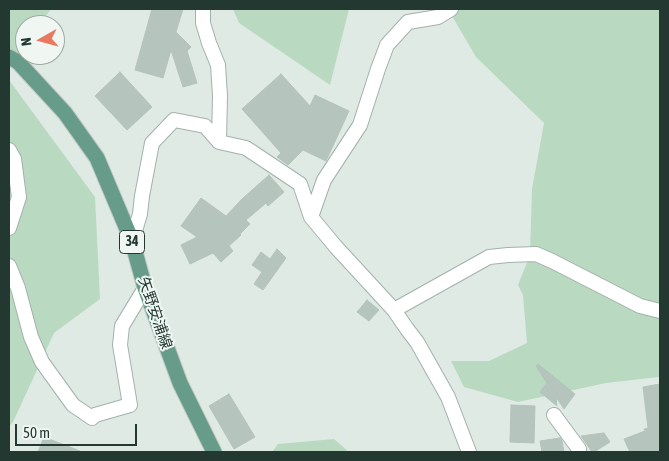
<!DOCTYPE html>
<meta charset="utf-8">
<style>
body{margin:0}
#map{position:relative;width:669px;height:461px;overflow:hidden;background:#e0eae5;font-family:"Asap Condensed",sans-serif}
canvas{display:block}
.frame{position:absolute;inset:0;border:10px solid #223831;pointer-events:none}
.north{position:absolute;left:15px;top:15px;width:50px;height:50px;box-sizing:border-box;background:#f0f7f3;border:1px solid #9eaba5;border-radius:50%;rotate:263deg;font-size:14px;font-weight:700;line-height:20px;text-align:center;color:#223831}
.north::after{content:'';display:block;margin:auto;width:18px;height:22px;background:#e87960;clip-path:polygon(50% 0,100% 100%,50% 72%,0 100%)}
.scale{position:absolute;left:15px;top:424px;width:122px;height:22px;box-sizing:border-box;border:2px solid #223831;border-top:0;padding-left:6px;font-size:15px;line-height:18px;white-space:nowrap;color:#223831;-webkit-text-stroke:4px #f0f7f3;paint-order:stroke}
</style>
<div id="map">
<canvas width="669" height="461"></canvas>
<div class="frame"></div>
<div class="north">N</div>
<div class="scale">50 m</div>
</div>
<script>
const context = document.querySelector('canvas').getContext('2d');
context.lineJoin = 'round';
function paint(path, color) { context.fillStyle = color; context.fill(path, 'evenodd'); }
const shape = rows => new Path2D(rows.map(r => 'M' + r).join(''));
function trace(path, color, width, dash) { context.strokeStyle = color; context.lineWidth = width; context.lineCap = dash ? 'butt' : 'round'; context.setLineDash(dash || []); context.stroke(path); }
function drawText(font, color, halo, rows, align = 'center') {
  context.font = font + ' "Asap Condensed","Noto Sans JP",sans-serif'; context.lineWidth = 4; context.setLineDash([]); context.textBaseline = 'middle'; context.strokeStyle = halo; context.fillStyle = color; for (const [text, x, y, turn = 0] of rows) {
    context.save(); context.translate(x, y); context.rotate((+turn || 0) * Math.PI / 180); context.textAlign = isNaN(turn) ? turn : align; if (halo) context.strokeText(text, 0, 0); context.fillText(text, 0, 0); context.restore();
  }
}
paint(shape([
 [9,9,51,9,39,25,25,25,25,44,9,65],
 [233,9,349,9,330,85,239,23],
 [448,9,660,9,660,376,659,377,606,383,518,402,464,387,451,361,489,361,527,343,523,295,518,285,530,255,532,189,544,123,476,57],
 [9,80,95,197,100,299,54,333,13,422,9,427],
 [334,439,349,452,272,452,278,444]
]), '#bad9c1');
const building = shape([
 [152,9,183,9,176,32,191,47,187,51,197,83,183,87,171,50,163,78,135,70,152,9],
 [120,72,152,107,127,130,95,96,120,72],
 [281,74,310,106,315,95,349,111,326,161,303,150,288,165,277,157,281,153,242,109,281,74],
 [269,175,284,192,268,206,266,203,246,220,250,224,240,234,241,235,229,246,233,251,221,262,213,253,190,264,181,245,197,237,181,226,201,198,226,216,242,199,269,175],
 [277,249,286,258,263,290,254,284,262,272,252,265,261,252,270,259,277,249],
 [367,300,379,310,369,321,357,312,367,300],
 [538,364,575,394,564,409,556,397,557,406,540,392,547,383,536,366,538,364],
 [660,384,660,452,630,452,624,439,645,431,644,429,648,428,643,387,660,384],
 [229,394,255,437,234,449,209,406,229,394],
 [511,405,535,406,534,443,510,442,511,405],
 [604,433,610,442,594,452,592,452,581,436,604,433],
 [44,437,80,451,80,452,38,452,44,437],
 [560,438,562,441,564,452,542,452,540,441,560,438]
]);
paint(building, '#b5c4bd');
trace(building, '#b3c3bb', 1);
const street = shape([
 [203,9,203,23,209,43,218,65,220,96,219,142],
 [9,150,14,159,19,197,9,228],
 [311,217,324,180,360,125,378,69,387,45,408,22,438,17,451,9],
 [132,241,140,214,142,196,152,143,174,120,205,126,219,142,246,148,300,184,311,217,336,247,394,310,407,329,417,342,448,397,469,452],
 [9,266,18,288,31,337,42,362,73,405,92,418,95,415,130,405,120,345,122,326,145,288],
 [394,310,489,257,508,255,536,254,552,261,640,306,660,311],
 [554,415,579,449,579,452]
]);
const primary = shape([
 [9,57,18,62,65,113,97,158,132,241,145,288,180,383,214,452]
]);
trace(street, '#a3b1ab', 16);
trace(primary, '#c1c7c5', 17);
trace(street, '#fff', 14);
trace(primary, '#679c8b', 15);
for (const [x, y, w] of [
 [132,242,25]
]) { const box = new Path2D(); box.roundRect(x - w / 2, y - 11.5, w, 23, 4); context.fillStyle = '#f0f7f3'; context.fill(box); trace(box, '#223831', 1); }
drawText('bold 14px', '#223831', null, [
 ["34",132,242]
]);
drawText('15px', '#223831', '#f0f7f3', [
 ["矢野安浦線",155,313,71]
]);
</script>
